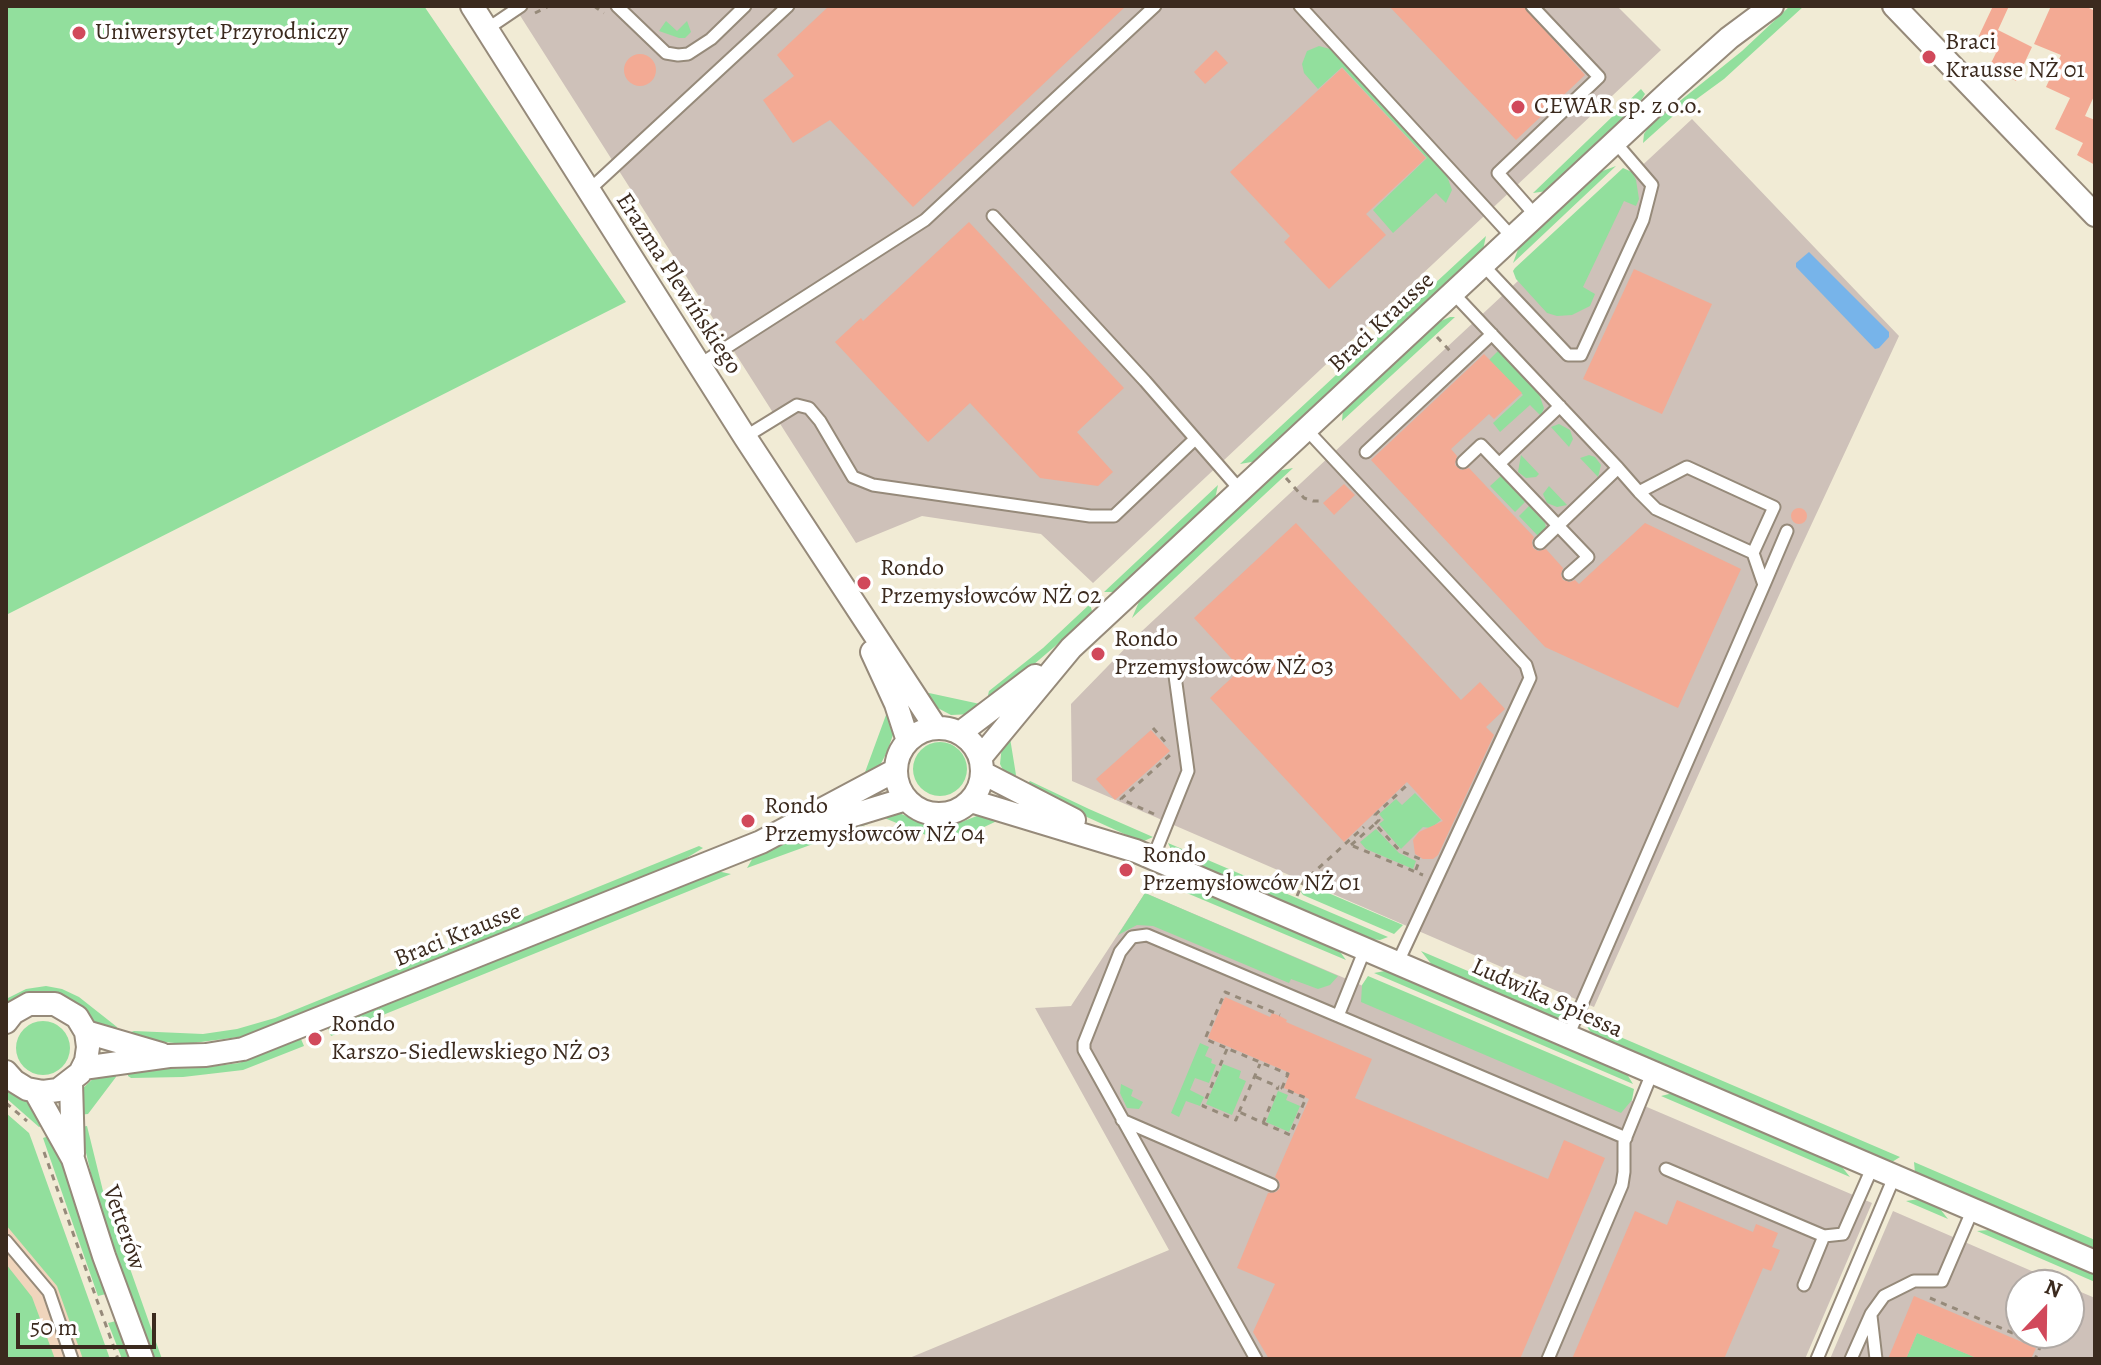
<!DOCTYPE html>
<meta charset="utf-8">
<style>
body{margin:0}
#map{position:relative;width:2101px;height:1365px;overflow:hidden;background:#f1ebd5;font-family:Alegreya,serif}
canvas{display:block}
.frame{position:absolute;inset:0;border:8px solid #3b2a1e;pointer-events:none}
.north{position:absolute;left:2005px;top:1269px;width:80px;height:80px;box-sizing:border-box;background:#fff;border:2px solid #b1aaa5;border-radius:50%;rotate:22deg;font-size:22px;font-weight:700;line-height:32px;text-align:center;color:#3b2a1e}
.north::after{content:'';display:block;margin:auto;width:28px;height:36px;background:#d1495b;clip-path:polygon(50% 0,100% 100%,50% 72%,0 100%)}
.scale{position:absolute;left:16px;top:1313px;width:140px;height:36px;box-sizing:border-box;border:4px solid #3b2a1e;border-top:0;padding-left:10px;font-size:24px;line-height:28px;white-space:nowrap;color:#3b2a1e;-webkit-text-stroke:6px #fff;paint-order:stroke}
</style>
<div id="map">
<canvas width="2101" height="1365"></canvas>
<div class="frame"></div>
<div class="north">N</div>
<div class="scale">50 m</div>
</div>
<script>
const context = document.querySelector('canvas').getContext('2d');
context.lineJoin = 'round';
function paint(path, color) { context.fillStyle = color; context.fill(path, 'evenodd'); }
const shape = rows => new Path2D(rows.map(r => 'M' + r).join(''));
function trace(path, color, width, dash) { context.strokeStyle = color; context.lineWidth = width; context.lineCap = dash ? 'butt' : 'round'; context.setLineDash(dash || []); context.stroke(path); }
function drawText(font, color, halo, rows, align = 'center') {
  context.font = font + ' Alegreya,serif'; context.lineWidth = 7; context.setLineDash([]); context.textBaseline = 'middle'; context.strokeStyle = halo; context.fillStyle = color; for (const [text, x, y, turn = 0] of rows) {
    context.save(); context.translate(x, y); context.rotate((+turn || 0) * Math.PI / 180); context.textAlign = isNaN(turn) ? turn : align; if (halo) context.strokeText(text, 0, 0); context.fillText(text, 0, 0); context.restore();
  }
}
paint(shape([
 [6,1208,66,1278,99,1359,6,1359]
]), '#f0d5bc');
paint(shape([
 [514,6,1617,6,1661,50,1093,583,1041,534,922,516,856,543],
 [1692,119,1899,336,1794,562,1594,1007,1072,781,1071,704,1142,631],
 [1145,893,1872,1203,1805,1359,907,1359,1169,1250,1035,1008,1071,1006],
 [1893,1211,2064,1285,2021,1285,2021,1333,2069,1333,2069,1287,2095,1298,2095,1359,1830,1359]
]), '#cec1b9');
paint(shape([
 [6,6,424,6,626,302,6,615],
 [1790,6,1804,6,1724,79,1672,117,1643,143,1644,134,1650,125,1742,51],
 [666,21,677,31,687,21,691,32,685,38,679,38,659,31],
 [1319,46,1330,49,1447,176,1452,190,1446,203,1436,193,1393,233,1373,210,1427,158,1342,67,1318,89,1304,73,1302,64,1307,51],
 [1641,89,1645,94,1637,107,1547,191,1533,193],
 [1616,166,1513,263,1520,244,1597,173],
 [1623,168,1632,172,1636,180,1639,199,1636,206,1624,201,1583,287,1595,294,1590,306,1572,315,1557,316,1547,313,1516,279,1513,271,1515,268],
 [1486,236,1483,250,1257,461,1240,464],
 [1450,317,1455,317,1342,421,1343,409,1434,324],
 [1498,351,1539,394,1544,408,1541,416,1530,405,1500,432,1493,423,1523,395,1489,360],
 [1559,424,1570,430,1573,439,1569,447,1551,427],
 [1521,455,1539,474,1536,477,1526,478,1518,472],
 [1589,455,1595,457,1601,465,1598,477,1580,458],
 [1293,468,1132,618,1141,597,1277,471],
 [1501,476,1525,502,1515,512,1490,486],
 [1218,485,1215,499,1116,592,1104,592],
 [1549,486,1567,505,1557,507,1547,503,1543,494],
 [1529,506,1545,523,1546,528,1538,536,1519,516],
 [1090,604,1092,611,1087,619,992,700,988,695,989,691,1043,648],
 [929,693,980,704,973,714,951,715,930,704,923,697],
 [892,713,894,732,887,752,877,771,864,775,886,715],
 [1010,738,1016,775,1013,781,1005,774,1000,764,1002,745],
 '913 769a27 27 0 1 1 54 0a27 27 0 1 1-54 0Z',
 [1030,781,1089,809,1153,837,1144,841,1131,837,1023,788],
 [1415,793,1441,820,1431,828,1423,827,1401,849,1379,824,1384,820,1379,814,1396,799,1402,805],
 [897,812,927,825,937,826,951,826,982,814,1000,813,997,821,967,835,938,840,882,817],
 [870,819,868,824,747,868,754,856,777,846,814,833],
 [1376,829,1399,853,1416,861,1413,869,1366,849,1360,842],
 [1168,843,1388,937,1380,940,1370,939,1174,855],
 [699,846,703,848,675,865,246,1036,186,1044,130,1039,131,1032,134,1031,203,1034,237,1029,275,1018],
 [717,871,731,874,331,1036,328,1028],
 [1171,882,1184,883,1338,949,1346,960,1170,886],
 [1305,883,1403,925,1394,934,1303,895,1301,892],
 [1145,893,1338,976,1330,985,1318,989,1291,979,1289,983,1153,926,1137,925,1118,935],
 [1421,951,1571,1015,1556,1018,1433,966],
 [1390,970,1625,1071,1633,1084,1374,973],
 [1368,976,1634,1089,1632,1100,1621,1113,1361,1002,1362,985],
 [46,986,62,989,79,997,117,1027,118,1032,103,1031,80,1005,61,994,32,992,6,1005,6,999,26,989],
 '16 1048a27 27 0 1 1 54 0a27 27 0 1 1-54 0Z',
 [1583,1021,1900,1157,1892,1162,1809,1127,1592,1034],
 [301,1039,304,1046,243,1070,183,1077,131,1078,128,1076,128,1069,201,1068,239,1063],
 [1200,1043,1209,1047,1205,1056,1212,1059,1211,1063,1216,1065,1209,1083,1195,1078,1190,1090,1204,1097,1200,1106,1186,1101,1179,1117,1171,1113],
 [1223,1064,1241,1071,1239,1078,1246,1081,1232,1115,1206,1104],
 [116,1070,116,1077,88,1114,78,1115,78,1104,82,1089,96,1076],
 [1121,1084,1133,1090,1131,1096,1143,1102,1139,1109,1127,1108,1120,1093],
 [6,1090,34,1105,48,1124,39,1127,6,1098],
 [1278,1091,1288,1095,1286,1100,1300,1106,1289,1132,1266,1122],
 [1673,1093,1838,1162,1850,1177,1661,1096],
 [6,1113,29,1133,32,1141,110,1359,83,1359,57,1286,6,1225],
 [87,1126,104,1195,162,1359,152,1359,99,1208,80,1127],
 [52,1135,98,1272,106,1294,98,1296,43,1138],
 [1914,1162,2095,1240,2095,1249,1915,1173],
 [1919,1199,1937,1205,1948,1219,1906,1201],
 [1988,1230,2095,1272,2095,1282,1977,1231],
 [6,1264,32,1297,55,1359,6,1359],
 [116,1321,131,1359,122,1359,108,1323],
 [1917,1333,1979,1359,1906,1359]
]), '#92df9d');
paint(shape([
 [1809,252,1889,332,1889,337,1879,348,1875,349,1796,267,1796,263]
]), '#77b4ea');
paint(shape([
 [829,6,1126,6,913,207,830,120,793,143,763,100,794,76,777,55],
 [1389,6,1523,6,1585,75,1516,140],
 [1993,6,2009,6,1998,30,2032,47,2016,81,1989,67,1996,53,1975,44],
 [2051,6,2085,6,2095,11,2095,94,2085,116,2095,120,2095,165,2077,155,2083,143,2055,129,2070,98,2046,87,2061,55,2034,44],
 [1216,50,1228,63,1205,84,1194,72],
 '624 70a16 16 0 1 1 32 0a16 16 0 1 1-32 0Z',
 [1342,68,1426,158,1366,214,1386,235,1329,289,1284,242,1290,236,1230,172],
 [969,222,1124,388,1077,432,1113,472,1098,486,1040,478,970,403,928,442,835,342,861,318,863,321],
 [1634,269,1712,304,1662,414,1583,379],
 [1484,354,1522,393,1494,419,1489,414,1451,449,1457,456,1455,465,1461,470,1469,468,1534,537,1532,541,1533,548,1538,551,1546,549,1563,568,1561,575,1563,580,1570,582,1575,580,1579,584,1645,523,1741,569,1678,708,1545,647,1371,460],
 [1344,484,1355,495,1334,515,1323,503],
 '1791 516a8 8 0 1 1 16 0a8 8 0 1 1-16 0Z',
 [1296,523,1461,700,1480,682,1505,709,1486,727,1494,735,1438,855,1433,859,1423,859,1415,854,1413,840,1419,832,1443,821,1407,782,1344,842,1210,698,1241,669,1194,618],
 [1151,730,1170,751,1115,800,1096,779],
 [1225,997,1270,1017,1272,1013,1280,1016,1287,1020,1286,1022,1372,1059,1355,1098,1548,1179,1564,1140,1605,1158,1520,1359,1269,1359,1253,1332,1275,1284,1237,1268,1268,1193,1276,1192,1280,1188,1279,1181,1275,1177,1309,1099,1284,1088,1290,1073,1208,1038],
 [1677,1200,1753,1232,1756,1224,1778,1233,1772,1247,1780,1250,1771,1271,1763,1268,1724,1359,1572,1359,1635,1211,1667,1225],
 [1914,1296,2036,1348,2031,1359,1979,1359,1917,1333,1906,1359,1888,1359]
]), '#f3aa94');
const lane = shape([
 [617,6,666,53,678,55,688,54,711,39,745,6],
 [1300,6,1513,238],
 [1532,6,1599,77,1498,173,1536,216],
 [487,29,521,6],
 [588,191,788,6],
 [993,216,1145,381,1241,491],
 [1483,265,1568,355,1581,355,1643,220,1652,185,1615,142],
 [1453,293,1618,468,1540,543],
 [699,365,925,220,1155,6],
 [1306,429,1526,665,1530,678,1398,962],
 [745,437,797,405,809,408,820,421,853,477,873,485,1090,516,1114,516,1194,440],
 [1366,452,1492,334],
 [1463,462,1481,445,1588,557,1569,574],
 [1499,464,1560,406],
 [1618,468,1639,492,1656,509,1753,553,1774,507,1687,467,1639,492],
 [1764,585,1787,531],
 [1153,858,1188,771,1175,676],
 [1338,1016,1365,949],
 [1568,1036,1764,585,1753,553],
 [1122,1120,1272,1185],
 [1666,1169,1824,1236,1843,1234,1873,1166],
 [6,1241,49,1292,72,1359],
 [1804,1285,1824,1236],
 [1871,1316,1876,1359],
 [1256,1359,1084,1050,1084,1043,1120,952,1132,937,1147,935,1626,1138],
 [1548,1359,1622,1185,1624,1172,1624,1142,1652,1073],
 [1817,1359,1895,1175],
 [1851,1359,1871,1314,1884,1296,1914,1281,1942,1281,1973,1209]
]);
const street = shape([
 [472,6,745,437,936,728],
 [1894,6,2095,215],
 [872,652,896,704,908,741],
 '896 771a43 43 0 1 1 86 0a43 43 0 1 1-86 0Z',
 [960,733,1035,676],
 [980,758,1071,648,1672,89,1729,38,1772,6],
 [983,773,1074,820],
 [971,801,1136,851,2095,1262],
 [801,831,906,799],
 [6,1022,13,1013,29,1004,55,1004,77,1017,86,1032,88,1047,86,1061,80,1073,58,1090,43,1092,27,1089,14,1081,6,1072],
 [86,1032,161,1054],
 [83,1068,169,1056,206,1055,243,1049,761,842,896,770],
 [71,1082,73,1154],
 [35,1091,73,1159,104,1256,142,1359]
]);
trace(lane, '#968a7a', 15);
trace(street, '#968a7a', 26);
trace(shape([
 [594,6,604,13],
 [535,13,549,6],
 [1437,337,1451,352],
 [1286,478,1304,498,1313,501,1324,501],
 [1153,728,1169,746],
 [1154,814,1121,799,1171,754],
 [1375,824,1379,820,1375,815,1406,786],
 [1351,845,1375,824,1400,851,1420,859,1415,872],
 [1353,846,1423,875],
 [1297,896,1303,882,1364,827],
 [1227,1049,1203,1106,1236,1120,1239,1112,1290,1135,1306,1098,1282,1088,1288,1074,1205,1039,1225,992,1280,1015],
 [1256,1077,1279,1087],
 [6,1103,27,1121],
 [1239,1112,1260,1064],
 [1263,1123,1278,1087],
 [44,1152,118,1359],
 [1930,1298,2041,1345,2035,1359]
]), '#968a7a', 3, [6, 6]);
trace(lane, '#fff', 11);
trace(street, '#fff', 22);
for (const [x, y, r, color] of [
 [79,33,8,"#d1495b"],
 [1929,57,8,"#d1495b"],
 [1518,107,8,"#d1495b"],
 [864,583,8,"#d1495b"],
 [1098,654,8,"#d1495b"],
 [748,821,8,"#d1495b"],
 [1126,870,8,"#d1495b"],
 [315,1039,8,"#d1495b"]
]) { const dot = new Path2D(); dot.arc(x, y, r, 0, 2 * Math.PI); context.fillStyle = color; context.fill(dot); trace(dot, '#fff', 3); }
drawText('24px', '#3b2a1e', '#fff', [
 ["Uniwersytet Przyrodniczy",95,33],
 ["Braci",1945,43],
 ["Krausse NŻ 01",1945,71],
 ["CEWAR sp. z o.o.",1534,107],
 ["Rondo",880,569],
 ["Przemysłowców NŻ 02",880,597],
 ["Rondo",1114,640],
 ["Przemysłowców NŻ 03",1114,668],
 ["Rondo",764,807],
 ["Przemysłowców NŻ 04",764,835],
 ["Rondo",1142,856],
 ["Przemysłowców NŻ 01",1142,884],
 ["Rondo",331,1025],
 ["Karszo-Siedlewskiego NŻ 03",331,1053]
], 'left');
drawText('24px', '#3b2a1e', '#fff', [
 ["Erazma Plewińskiego",678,284,57],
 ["Braci Krausse",1382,323,-43],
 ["Braci Krausse",458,936,-22],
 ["Ludwika Spiessa",1547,999,24],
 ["Vetterów",123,1228,71]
]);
</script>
